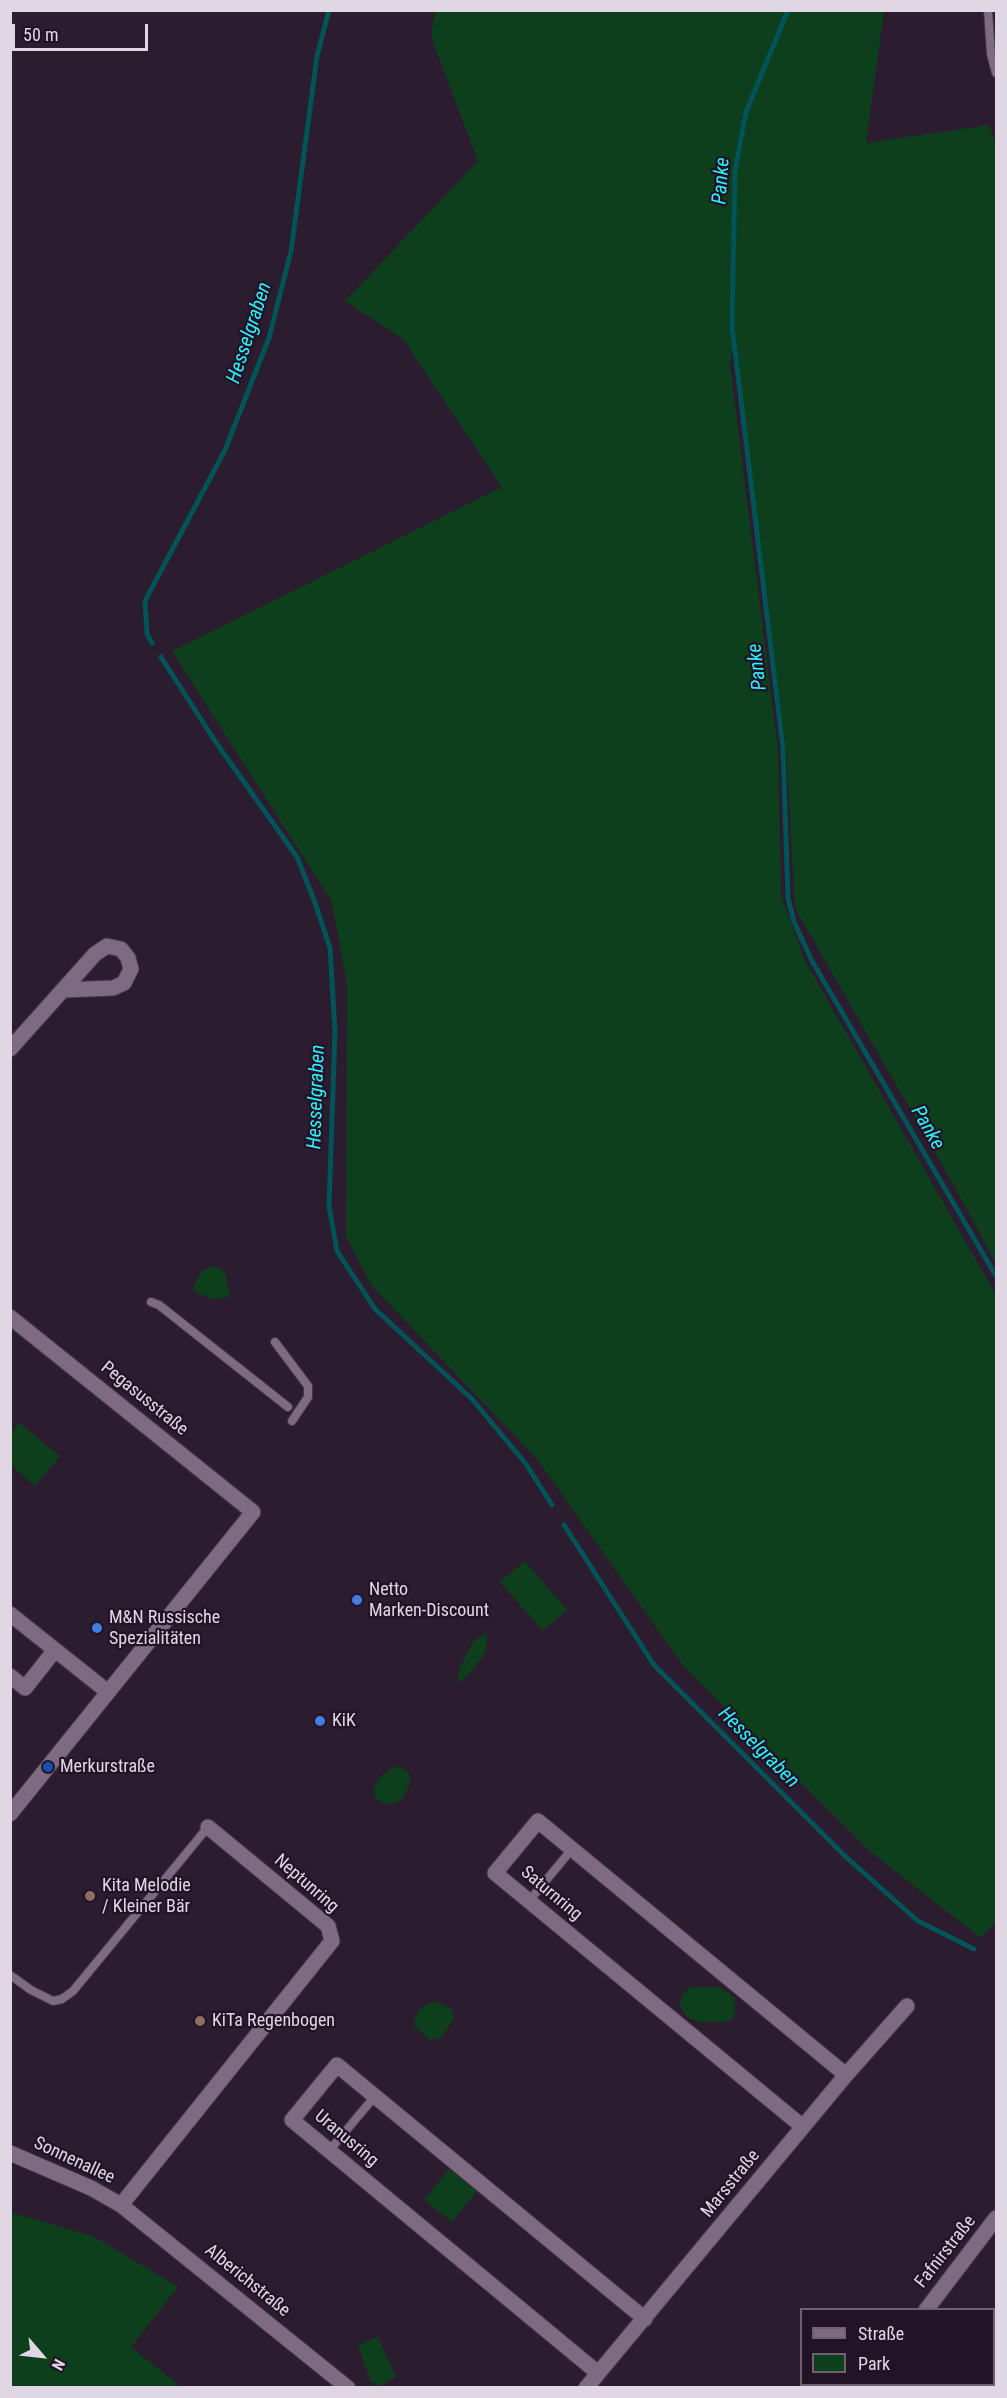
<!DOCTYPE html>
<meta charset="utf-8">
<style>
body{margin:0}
#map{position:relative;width:1007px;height:2398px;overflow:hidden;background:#2c1c30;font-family:"Roboto Condensed",sans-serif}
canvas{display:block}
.frame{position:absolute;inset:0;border:12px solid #e1d7e4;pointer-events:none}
.legend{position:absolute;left:800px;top:2308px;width:195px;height:78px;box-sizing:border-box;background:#221326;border:2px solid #6e6172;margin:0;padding:8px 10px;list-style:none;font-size:18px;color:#e1d7e4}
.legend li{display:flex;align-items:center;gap:12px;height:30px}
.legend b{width:30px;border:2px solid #6e6172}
.north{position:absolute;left:12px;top:2326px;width:60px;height:60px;-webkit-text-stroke:4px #221326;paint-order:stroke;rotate:118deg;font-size:16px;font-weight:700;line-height:24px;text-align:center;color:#e1d7e4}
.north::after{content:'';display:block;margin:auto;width:21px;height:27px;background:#e1d7e4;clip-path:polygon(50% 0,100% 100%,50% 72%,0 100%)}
.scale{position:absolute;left:12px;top:24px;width:136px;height:27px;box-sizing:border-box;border:3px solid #e1d7e4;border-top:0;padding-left:8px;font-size:18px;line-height:21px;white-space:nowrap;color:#e1d7e4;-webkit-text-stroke:4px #221326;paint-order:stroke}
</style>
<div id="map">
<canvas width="1007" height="2398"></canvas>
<div class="frame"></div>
<ul class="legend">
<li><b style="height:8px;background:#7e6b83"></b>Straße</li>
<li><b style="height:16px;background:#0d3f1d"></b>Park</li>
</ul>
<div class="north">N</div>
<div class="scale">50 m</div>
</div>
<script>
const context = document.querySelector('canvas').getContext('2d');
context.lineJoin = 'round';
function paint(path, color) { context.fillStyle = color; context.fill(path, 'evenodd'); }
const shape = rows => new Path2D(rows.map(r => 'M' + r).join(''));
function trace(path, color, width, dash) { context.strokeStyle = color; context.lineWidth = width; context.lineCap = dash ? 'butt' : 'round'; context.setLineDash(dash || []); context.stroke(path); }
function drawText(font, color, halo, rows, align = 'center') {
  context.font = font + ' "Roboto Condensed",sans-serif'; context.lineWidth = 4.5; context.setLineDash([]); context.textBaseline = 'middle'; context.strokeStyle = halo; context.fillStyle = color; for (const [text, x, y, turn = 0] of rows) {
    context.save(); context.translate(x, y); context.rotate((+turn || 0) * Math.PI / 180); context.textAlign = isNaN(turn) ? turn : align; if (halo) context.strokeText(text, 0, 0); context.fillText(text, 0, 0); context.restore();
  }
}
paint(shape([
 [435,11,884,11,866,143,989,125,996,144,996,1264,966,1207,795,908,786,749,734,339,730,364,778,750,781,895,804,959,996,1295,996,1921,981,1938,872,1853,684,1667,537,1459,372,1286,346,1236,347,985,332,902,172,651,502,487,403,339,345,301,478,161,431,37],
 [214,1266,225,1272,230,1297,211,1299,193,1291,195,1283,202,1271],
 [19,1423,60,1456,35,1486,11,1465,11,1433],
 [525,1561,567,1610,543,1631,500,1582],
 [487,1633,486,1649,481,1659,467,1676,460,1682,457,1681,460,1667,467,1653,475,1640],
 [396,1766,407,1771,410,1775,409,1786,401,1800,391,1804,384,1803,377,1800,374,1793,375,1786,381,1776],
 [692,1987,719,1987,729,1993,735,1999,735,2015,731,2020,724,2022,699,2022,687,2017,680,2006,681,1999,684,1992],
 [437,2002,452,2009,454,2019,441,2038,430,2040,414,2026,415,2018,420,2009,429,2003],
 [449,2169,477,2191,452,2222,424,2200],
 [10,2212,93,2236,178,2287,131,2347,181,2387,11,2387],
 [378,2337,396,2377,378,2387,370,2380,358,2345]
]), '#0d3f1d');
trace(shape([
 [788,10,746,112,735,171,732,326,783,748,788,898,794,922,812,961,996,1276],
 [152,643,147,634,145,601,225,450,269,338,291,251,317,56,329,10],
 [161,657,215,741,297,857,314,900,330,948,335,1031,329,1206,337,1251,375,1309,472,1399,526,1464,552,1505],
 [564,1525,654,1665,847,1858,918,1921,974,1949]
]), '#005356', 5);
const lane = shape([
 [988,10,991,54,996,73],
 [151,1302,159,1305,288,1407],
 [275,1342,308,1386,308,1397,292,1421],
 [529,1901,572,1849],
 [10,1975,31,1990,53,2001,62,1999,73,1991,208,1827],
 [329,2151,375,2096]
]);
const street = shape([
 [10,1049,95,954,107,946,121,949,128,958,131,969,124,983,113,988,64,990],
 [10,1317,253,1512,10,1814],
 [10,1614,108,1692],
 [10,1676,25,1688,55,1650],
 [803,2127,495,1873,538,1821,846,2075],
 [10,2153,91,2188,121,2205,348,2388],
 [121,2205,332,1941,328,1926,208,1827],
 [926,2310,996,2218],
 [598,2373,292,2120,337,2065,645,2319],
 [586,2388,846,2075,907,2006],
 [865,2388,867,2384]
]);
trace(lane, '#453848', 10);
trace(street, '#453848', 17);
trace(lane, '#7e6b83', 8);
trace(street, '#7e6b83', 15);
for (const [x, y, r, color] of [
 [357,1600,6,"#3f7fe0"],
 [97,1628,6,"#3f7fe0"],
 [320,1721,6,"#3f7fe0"],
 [48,1767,6,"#1a4fb4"],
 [90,1896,6,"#8d6e63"],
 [200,2021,6,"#8d6e63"]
]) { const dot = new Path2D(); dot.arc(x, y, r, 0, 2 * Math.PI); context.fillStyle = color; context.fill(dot); trace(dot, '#221326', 2); }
drawText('18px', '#e1d7e4', '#221326', [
 ["Pegasusstraße",144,1399,39],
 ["Neptunring",306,1884,41],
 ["Saturnring",551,1894,40],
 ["Uranusring",346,2139,40],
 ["Sonnenallee",74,2161,25],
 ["Marsstraße",731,2184,-51],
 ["Fafnirstraße",946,2252,-52],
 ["Alberichstraße",247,2281,39]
]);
drawText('18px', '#e1d7e4', '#221326', [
 ["Netto",369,1590],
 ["Marken-Discount",369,1611],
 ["M&N Russische",109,1618],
 ["Spezialitäten",109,1639],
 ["KiK",332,1721],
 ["Merkurstraße",60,1767],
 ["Kita Melodie",102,1886],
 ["/ Kleiner Bär",102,1907],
 ["KiTa Regenbogen",212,2021]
], 'left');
drawText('italic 20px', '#2bf3fb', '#221326', [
 ["Panke",722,181,-86],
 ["Hesselgraben",250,333,-72],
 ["Panke",758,667,-97],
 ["Hesselgraben",317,1097,-88],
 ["Panke",927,1128,60],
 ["Hesselgraben",758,1748,45]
]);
</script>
